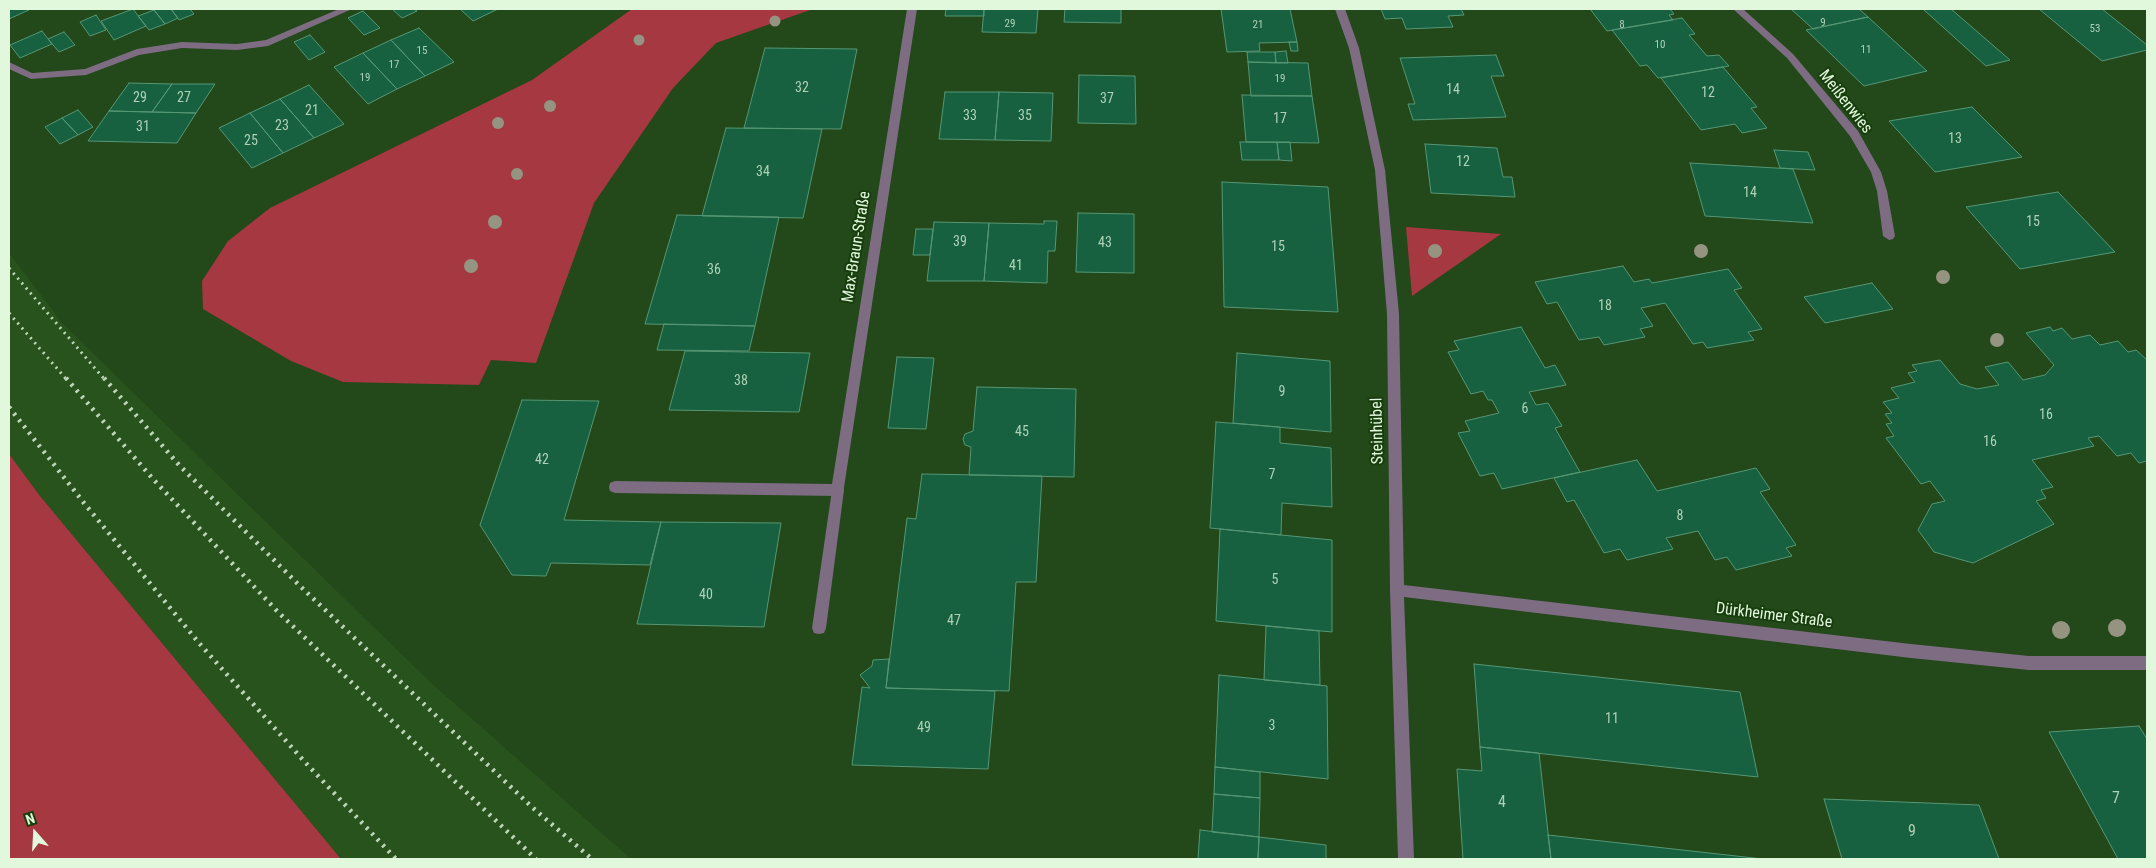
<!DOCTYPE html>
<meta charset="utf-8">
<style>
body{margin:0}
#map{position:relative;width:2156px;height:868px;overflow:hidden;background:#23481a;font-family:"Roboto Condensed",sans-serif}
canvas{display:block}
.frame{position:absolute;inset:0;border:10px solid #e2f8dd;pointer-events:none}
.north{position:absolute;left:10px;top:808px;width:50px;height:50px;-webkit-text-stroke:4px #183e0e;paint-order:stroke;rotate:341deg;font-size:14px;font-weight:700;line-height:20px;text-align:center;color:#e2f8dd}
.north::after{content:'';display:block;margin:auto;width:18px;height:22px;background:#e2f8dd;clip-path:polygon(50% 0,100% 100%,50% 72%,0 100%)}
</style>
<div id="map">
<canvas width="2156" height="868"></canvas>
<div class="frame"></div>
<div class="north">N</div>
</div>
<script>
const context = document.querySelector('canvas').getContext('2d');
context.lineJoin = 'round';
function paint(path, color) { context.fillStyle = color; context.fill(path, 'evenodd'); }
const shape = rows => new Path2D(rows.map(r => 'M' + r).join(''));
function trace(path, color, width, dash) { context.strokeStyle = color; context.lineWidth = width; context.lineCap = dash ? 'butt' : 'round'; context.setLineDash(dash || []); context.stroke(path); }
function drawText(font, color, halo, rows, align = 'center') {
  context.font = font + ' "Roboto Condensed",sans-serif'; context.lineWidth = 4; context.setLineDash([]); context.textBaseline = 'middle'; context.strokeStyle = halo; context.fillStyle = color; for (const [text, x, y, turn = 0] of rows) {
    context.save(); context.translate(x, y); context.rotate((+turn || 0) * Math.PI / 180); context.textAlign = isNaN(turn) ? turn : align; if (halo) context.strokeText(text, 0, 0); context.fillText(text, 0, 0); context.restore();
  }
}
paint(shape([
 [9,253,63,324,429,681,631,859,341,859,40,496,9,454]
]), '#28531d');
paint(shape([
 [632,9,813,9,716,43,673,88,594,203,536,363,491,360,479,385,343,382,291,361,203,309,202,281,228,241,270,208,532,80],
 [1406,227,1501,234,1412,296],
 [9,454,40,496,341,859,9,859]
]), '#a53841');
const building = shape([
 [9,9,28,9,29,10,9,19,9,9],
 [133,9,146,26,114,40,101,21,133,9],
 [156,9,171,9,178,18,165,24,154,10,156,9],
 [171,9,190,9,194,14,179,20,171,9],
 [392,9,414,9,417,11,402,18,392,9],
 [460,9,498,9,473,21,460,9],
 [946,9,984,9,984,16,945,16,946,9],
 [984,9,1038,9,1036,33,982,32,984,9],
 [1065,9,1121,9,1121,23,1064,22,1065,9],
 [1221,9,1290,9,1297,42,1259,43,1260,51,1227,52,1221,9],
 [1381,9,1461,9,1464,15,1448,16,1453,27,1406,29,1402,18,1385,19,1381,9],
 [1590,9,1670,9,1674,14,1669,15,1673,20,1607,31,1590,9],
 [1791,9,1859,9,1868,17,1813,29,1791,9],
 [1923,9,1951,9,2010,60,1986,66,1923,9],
 [2039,9,2102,9,2147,45,2147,50,2102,61,2039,9],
 [154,10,165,24,149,30,138,16,154,10],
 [363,11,380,28,364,35,348,18,363,11],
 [96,15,106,30,90,36,80,22,96,15],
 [1868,17,1927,71,1864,86,1806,30,1868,17],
 [1682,18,1695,34,1689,35,1707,56,1719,55,1729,66,1658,78,1647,65,1640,66,1612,30,1682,18],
 [419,28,454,62,425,76,391,40,419,28],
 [42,31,52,44,20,58,10,45,42,31],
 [64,32,75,45,59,52,48,39,64,32],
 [310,35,325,52,309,60,294,42,310,35],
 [391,40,425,76,397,89,363,53,391,40],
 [1289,42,1297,42,1298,51,1291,51,1289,42],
 [765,48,857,49,841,129,744,128,765,48],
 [1286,51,1288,63,1276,63,1275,52,1286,51],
 [1247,52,1275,52,1276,63,1248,62,1247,52],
 [363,53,397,89,368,104,334,67,363,53],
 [1496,55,1504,76,1491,76,1506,117,1413,120,1408,104,1415,104,1400,58,1496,55],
 [1248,62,1308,63,1312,96,1251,96,1248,62],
 [1723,67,1757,107,1751,108,1767,128,1742,133,1735,124,1701,130,1661,78,1723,67],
 [1079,75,1135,76,1136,124,1078,123,1079,75],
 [129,83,172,84,152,112,109,111,129,83],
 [172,84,215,84,196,113,152,112,172,84],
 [309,85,344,124,314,138,280,99,309,85],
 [945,92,999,92,995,140,939,139,945,92],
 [999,92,1053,93,1051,141,995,140,999,92],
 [1242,95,1312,96,1319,143,1246,142,1242,95],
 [280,99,314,138,283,153,250,113,280,99],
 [1972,107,2022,157,1935,172,1889,121,1972,107],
 [78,110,93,127,78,135,62,118,78,110],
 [109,111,152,112,196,113,177,143,88,141,109,111],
 [250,113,283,153,252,168,219,128,250,113],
 [62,118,78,135,60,144,45,127,62,118],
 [726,128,822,129,803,218,702,216,726,128],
 [1240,142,1277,142,1279,160,1242,160,1240,142],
 [1277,142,1290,142,1292,161,1279,160,1277,142],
 [1425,144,1497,148,1503,177,1512,177,1515,197,1431,193,1425,144],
 [1774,150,1808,152,1815,170,1780,168,1774,150],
 [1690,163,1793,169,1813,223,1705,216,1690,163],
 [1222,182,1328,187,1338,312,1224,307,1222,182],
 [2058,192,2115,252,2020,269,1966,207,2058,192],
 [1078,213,1134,214,1134,273,1076,272,1078,213],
 [677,215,779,217,755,326,645,324,677,215],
 [1044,221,1057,221,1055,251,1048,251,1047,283,984,281,989,223,1044,224,1044,221],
 [934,222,989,223,984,281,927,281,934,222],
 [916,229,933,229,930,255,913,255,916,229],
 [1623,266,1634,282,1649,279,1652,283,1728,269,1742,288,1734,290,1762,329,1748,332,1754,340,1707,348,1703,342,1693,344,1665,303,1641,308,1653,326,1640,329,1645,337,1604,345,1599,337,1579,340,1557,302,1547,304,1535,282,1623,266],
 [1872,283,1893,309,1825,323,1804,297,1872,283],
 [664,324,755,326,749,351,657,350,664,324],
 [1521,327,1545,368,1555,365,1566,385,1529,392,1536,405,1548,403,1562,426,1555,428,1580,472,1502,489,1494,473,1480,476,1458,433,1470,431,1465,421,1499,413,1492,400,1488,400,1483,391,1471,394,1448,352,1459,350,1454,341,1521,327],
 [2050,327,2053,331,2062,328,2072,339,2090,335,2100,345,2118,341,2128,352,2136,350,2147,360,2147,461,2139,463,2131,453,2117,456,2099,436,2088,438,2094,446,2032,460,2053,487,2041,490,2046,498,2036,501,2054,524,1973,563,1934,552,1918,530,1932,504,1945,501,1930,481,1921,484,1886,438,1894,436,1886,424,1892,423,1885,414,1892,413,1883,402,1899,398,1891,388,1915,382,1908,373,1917,371,1912,365,1940,360,1960,384,1977,389,1999,385,1985,367,2008,362,2023,380,2045,375,2054,365,2026,333,2050,327],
 [685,351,810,353,799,412,669,410,685,351],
 [1237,353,1330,361,1331,432,1233,423,1237,353],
 [897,357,934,358,926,429,888,428,897,357],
 [977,387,1076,389,1074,477,969,475,971,447,965,445,963,439,965,434,973,431,977,387],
 [522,400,599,401,564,520,661,522,650,565,551,563,546,576,512,575,480,525,522,400],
 [1216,422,1280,427,1280,443,1331,448,1332,507,1282,503,1281,535,1210,528,1216,422],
 [1637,460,1657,491,1756,468,1770,489,1760,492,1796,545,1786,548,1792,556,1736,570,1727,557,1715,560,1698,531,1666,538,1673,549,1627,560,1620,549,1604,553,1574,500,1567,502,1554,478,1637,460],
 [922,474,1042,476,1036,582,1016,582,1009,691,886,688,907,518,916,519,922,474],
 [661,522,781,523,764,627,637,624,661,522],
 [1220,529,1332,540,1332,632,1216,621,1220,529],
 [1266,626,1319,631,1320,685,1264,680,1266,626],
 [889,659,886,688,995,691,988,769,852,765,862,687,870,688,860,675,872,666,873,660,889,659],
 [1474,664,1740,692,1758,777,1480,747,1474,664],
 [1219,675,1327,686,1328,779,1215,767,1219,675],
 [2139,726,2147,739,2147,859,2118,859,2049,732,2139,726],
 [1480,747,1539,753,1551,859,1463,859,1457,769,1482,771,1480,747],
 [1215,767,1260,772,1260,798,1214,794,1215,767],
 [1214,794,1260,798,1259,837,1212,832,1214,794],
 [1824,799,1979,805,1999,859,1842,859,1824,799],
 [1200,830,1259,837,1258,859,1198,859,1200,830],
 [1548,835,1763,859,1551,859,1548,835],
 [1259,837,1326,845,1326,859,1258,859,1259,837]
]);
paint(building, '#176040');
trace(building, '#569775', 1);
paint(shape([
 [838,484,843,486,844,490,826,628,824,633,819,634,814,633,812,628,832,490,833,486,838,484]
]), '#7e6c82');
paint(shape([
 [339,9,352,9,268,46,237,50,182,48,139,55,86,75,31,79,9,69,9,62,32,73,85,69,137,49,182,42,237,44,266,40,339,9],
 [907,9,917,9,843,494,838,496,615,493,610,491,609,487,610,483,615,481,832,484,907,9],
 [1335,9,1345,9,1359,48,1385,170,1399,314,1404,585,1911,644,2029,656,2147,656,2147,670,2029,670,1911,658,1404,597,1414,859,1398,859,1390,590,1387,314,1375,170,1349,48,1335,9],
 [1733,9,1743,9,1793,54,1858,131,1881,172,1887,191,1895,236,1893,239,1889,240,1883,236,1877,191,1871,172,1850,136,1787,58,1733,9]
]), '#7e6c82');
trace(shape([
 [9,268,105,380],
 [9,313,67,380]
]), '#bed7b8', 3, [2, 4.5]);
trace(shape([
 [66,378,153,479,277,611,536,859],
 [104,378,179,465,299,585,533,808,592,859],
 [9,407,84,503,199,643,303,760,396,859]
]), '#bed7b8', 4.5, [2.5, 5.5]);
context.fillStyle = '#959480';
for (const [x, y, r] of [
 [775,21,5.5],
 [639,40,5.5],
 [550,106,6],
 [498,123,6],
 [517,174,6],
 [495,222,7],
 [1435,251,7],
 [1701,251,7],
 [471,266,7],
 [1943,277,7],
 [1997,340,7],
 [2117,628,9],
 [2061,630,9]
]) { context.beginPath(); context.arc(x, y, r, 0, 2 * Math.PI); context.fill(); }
drawText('11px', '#afd2b6', null, [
 ["9",1823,23],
 ["29",1010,24],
 ["21",1258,25],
 ["8",1622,25],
 ["53",2095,29],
 ["10",1660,45],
 ["11",1866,50],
 ["15",422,51],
 ["17",394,65],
 ["19",365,78],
 ["19",1280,79]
]);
drawText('14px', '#afd2b6', null, [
 ["32",802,88],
 ["14",1453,90],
 ["12",1708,93],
 ["29",140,98],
 ["27",184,98],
 ["37",1107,99],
 ["21",312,111],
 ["33",970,116],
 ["35",1025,116],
 ["17",1280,119],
 ["23",282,126],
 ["31",143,127],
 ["13",1955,139],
 ["25",251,141],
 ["12",1463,162],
 ["34",763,172],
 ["14",1750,193],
 ["15",2033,222],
 ["39",960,242],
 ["43",1105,243],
 ["15",1278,247],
 ["41",1016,266],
 ["36",714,270],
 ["18",1605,306],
 ["38",741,381],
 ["9",1282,392],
 ["6",1525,409],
 ["16",2046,415],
 ["45",1022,432],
 ["16",1990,442],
 ["42",542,460],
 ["7",1272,475],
 ["8",1680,516],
 ["5",1275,580],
 ["40",706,595],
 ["47",954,621],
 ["11",1612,719],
 ["3",1272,726],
 ["49",924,728]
]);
drawText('16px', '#e2f8dd', '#183e0e', [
 ["Meißenwies",1845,102,52],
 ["Max-Braun-Straße",857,247,-81],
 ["Steinhübel",1378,431,-91],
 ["Dürkheimer Straße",1774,616,7]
]);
drawText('16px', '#afd2b6', null, [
 ["7",2116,799],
 ["4",1502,803],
 ["9",1912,832]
]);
</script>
